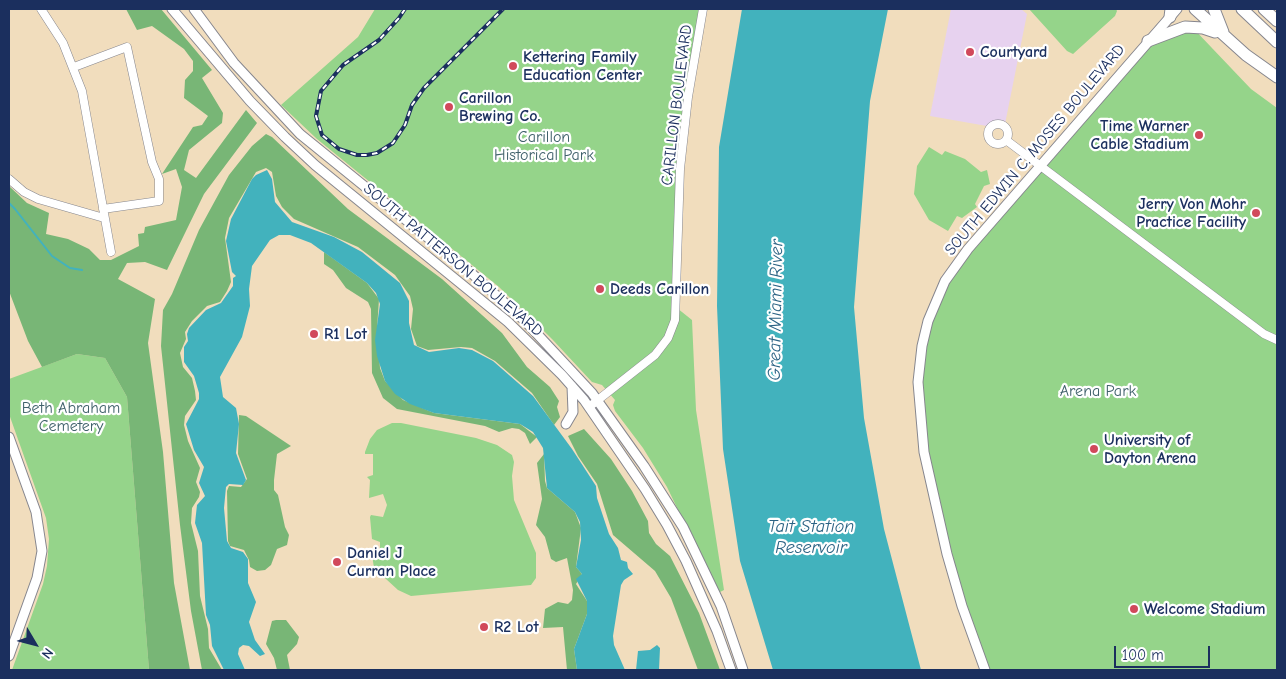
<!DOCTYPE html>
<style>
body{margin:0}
#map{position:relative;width:1286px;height:679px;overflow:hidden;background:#f1ddbd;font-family:"Comic Neue",sans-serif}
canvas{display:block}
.frame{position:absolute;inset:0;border:10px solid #1b2f5e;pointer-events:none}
.north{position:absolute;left:10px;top:619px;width:50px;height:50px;-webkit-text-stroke:4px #fff;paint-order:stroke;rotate:127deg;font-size:14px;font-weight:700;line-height:20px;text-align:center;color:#1b2f5e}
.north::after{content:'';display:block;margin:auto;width:18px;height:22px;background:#1b2f5e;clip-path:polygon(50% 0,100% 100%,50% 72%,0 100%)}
.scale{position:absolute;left:1114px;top:646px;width:96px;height:22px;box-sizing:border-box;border:2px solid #1b2f5e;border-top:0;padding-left:6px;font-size:15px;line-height:18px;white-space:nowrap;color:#1b2f5e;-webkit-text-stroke:4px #fff;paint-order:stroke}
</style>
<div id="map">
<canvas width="1286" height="679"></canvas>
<div class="frame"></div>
<div class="north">N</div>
<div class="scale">100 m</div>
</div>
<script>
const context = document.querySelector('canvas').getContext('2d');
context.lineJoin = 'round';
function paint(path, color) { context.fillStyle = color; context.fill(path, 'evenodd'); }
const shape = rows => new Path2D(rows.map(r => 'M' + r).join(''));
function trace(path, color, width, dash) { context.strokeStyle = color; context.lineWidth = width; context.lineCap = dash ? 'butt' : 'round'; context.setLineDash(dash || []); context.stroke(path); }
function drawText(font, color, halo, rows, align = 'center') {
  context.font = font + ' "Comic Neue",sans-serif'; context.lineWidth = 4.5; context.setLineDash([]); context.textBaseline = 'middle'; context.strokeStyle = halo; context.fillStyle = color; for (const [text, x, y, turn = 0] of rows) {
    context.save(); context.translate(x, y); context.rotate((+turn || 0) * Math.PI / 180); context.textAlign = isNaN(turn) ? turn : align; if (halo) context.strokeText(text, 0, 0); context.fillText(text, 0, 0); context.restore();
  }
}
paint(shape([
 [951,9,1021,9,1027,14,1004,129,930,116]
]), '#e7d2ef');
paint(shape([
 [375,9,703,9,684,133,677,308,692,320,696,410,724,590,718,593,667,487,643,448,615,411,613,405,615,400,602,385,592,382,552,339,499,287,317,139,281,105,358,37],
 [1029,9,1116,9,1117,11,1115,16,1073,54,1067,51],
 [1192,27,1251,89,1277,108,1277,670,985,670,962,606,920,419,922,346,945,281,1141,49],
 [929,147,942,155,945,151,965,159,981,172,987,170,990,184,984,186,975,204,977,207,962,218,957,216,948,231,929,220,914,194,917,166],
 [77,354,105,358,127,397,149,670,12,670,43,584,47,566,49,539,46,518,9,414,9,379],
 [392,423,401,423,476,438,497,445,512,455,514,462,512,476,514,500,536,553,536,578,531,585,411,596,398,590,374,568,372,555,380,554,380,542,372,539,370,517,371,515,383,517,387,505,383,494,369,498,370,480,367,477,373,475,373,454,365,454,365,452,370,439,377,430]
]), '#95d48a');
paint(shape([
 [126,9,161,9,212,70,202,78,223,113,222,123,189,150,184,170,196,178,246,110,257,123,204,194,167,270,145,262,127,263,118,279,155,299,148,343,163,452,174,583,190,670,149,670,127,397,105,358,77,354,42,367,28,341,9,291,9,186,27,203,49,213,46,234,68,239,89,249,100,260,111,260,139,246,138,234,144,233,145,227,176,220,182,187,176,169,162,174,193,127,202,125,208,116,184,98,185,80,193,71,193,61,184,49,152,26,137,30],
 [266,134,272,137,348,209,442,279,502,333,527,367,550,387,559,401,557,407,560,417,554,425,532,393,495,361,472,348,461,347,428,350,417,346,411,329,413,309,410,296,395,275,358,247,294,219,282,207,276,196,272,172,266,168,256,172,229,218,225,238,231,282,227,291,220,302,207,306,192,321,185,332,186,339,180,353,183,367,192,378,195,391,196,400,185,416,184,425,188,441,200,468,196,482,200,492,199,497,192,508,191,523,198,551,200,596,208,629,209,648,222,670,202,670,191,611,180,525,161,346,163,310,172,294,199,230,229,175,252,146],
 [324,252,367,283,379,299,377,329,380,368,385,381,403,400,434,413,520,424,537,437,530,444,525,433,519,429,512,428,499,432,485,426,397,409,383,398,372,373,371,309,368,302,346,288,333,270,324,264],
 [239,415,246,416,291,446,277,454,274,480,274,490,278,495,285,527,289,535,287,545,277,549,271,565,265,570,257,571,250,567,249,560,244,550,230,546,228,541,227,491,229,486,241,487,247,479,238,454],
 [584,429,611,459,632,491,648,521,649,533,656,544,670,556,699,613,720,670,698,670,671,598,655,571,613,535,597,484,578,456,568,436],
 [544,454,545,481,547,488,575,512,581,528,576,567,582,574,576,584,587,601,587,614,574,649,577,670,567,670,563,627,543,628,545,609,558,602,568,604,572,600,573,590,567,558,556,562,551,559,545,537,536,525,542,499,537,463],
 [276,620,286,620,299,637,297,644,287,655,290,670,277,670,274,658,266,644,272,621]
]), '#78b676');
paint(shape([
 [742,9,888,9,870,101,854,307,864,418,884,529,921,670,773,670,740,561,723,449,717,306,719,147],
 [267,170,272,179,275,202,292,222,334,237,362,252,400,283,409,301,409,323,414,345,429,352,459,348,472,350,493,361,533,396,572,449,596,486,597,498,609,534,618,548,621,560,627,562,628,568,633,574,624,580,621,585,613,636,614,645,625,670,577,670,574,649,587,614,587,601,576,579,582,574,576,567,581,540,580,522,575,512,547,488,543,448,533,432,520,424,434,413,410,404,395,394,385,381,377,356,375,340,380,304,376,293,367,283,311,243,290,235,279,235,270,240,252,266,249,289,250,306,242,337,220,377,223,397,236,408,239,424,236,453,246,480,243,485,229,484,226,487,224,508,227,541,231,548,243,552,248,559,248,583,256,602,249,622,255,640,265,654,260,656,249,646,243,645,239,648,238,654,245,670,224,670,212,646,210,625,206,615,202,543,195,523,197,505,205,496,199,483,204,467,194,450,186,424,199,399,199,393,194,376,184,362,184,347,188,341,187,334,189,328,206,310,221,303,233,286,233,278,236,276,232,272,226,241,231,219,252,179,256,175],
 [657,645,660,648,659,670,636,670,638,651,650,650]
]), '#42b2bd');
trace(shape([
 [9,203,15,209,52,256,70,268,82,270]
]), '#42b2bd', 2);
const minor = shape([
 [41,9,63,43,82,91,111,252],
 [74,67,127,47,152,162,159,179,159,201,103,209],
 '988 134a10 10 0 1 1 20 0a10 10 0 1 1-20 0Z',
 [1006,140,1264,334,1277,340],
 [9,179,24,192,38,199,104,218],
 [589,407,655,355,668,338,675,320,680,169,688,97,703,9]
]);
const major = shape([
 [172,9,250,101,285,137,315,165,508,322,562,375,584,400,645,489,667,525,686,561,717,631,731,670],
 [194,9,234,63,300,134,469,271,525,321,592,393,644,466,683,527,721,606,743,670],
 [566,424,573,412,572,386],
 [9,437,36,512,42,551,37,578,9,656],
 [985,670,962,606,947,554,924,452,918,382,922,346,928,321,945,281,968,249,1177,9]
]);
const highway = shape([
 [1195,9,1246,55,1277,77],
 [1214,9,1223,32],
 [1242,9,1277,42],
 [1264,9,1277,21],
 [1170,17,1171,9],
 [1148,41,1185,27,1203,28,1215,32]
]);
trace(minor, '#86868e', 9);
trace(major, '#86868e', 11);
trace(highway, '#86868e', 13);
trace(minor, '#fff', 8);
trace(major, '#fff', 9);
trace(highway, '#fff', 11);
const rail = shape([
 [405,9,399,18,379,40,343,65,321,91,316,116,322,135,339,149,357,155,367,155,377,153,393,143,405,125,412,105,424,88,503,9]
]);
trace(rail, '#1b2f5e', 4);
trace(rail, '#fff', 2, [5.5]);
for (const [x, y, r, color] of [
 [970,52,5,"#d1495b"],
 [513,66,5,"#d1495b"],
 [449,107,5,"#d1495b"],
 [1199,135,5,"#d1495b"],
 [1256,213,5,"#d1495b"],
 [600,289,5,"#d1495b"],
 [314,334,5,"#d1495b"],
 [1094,449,5,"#d1495b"],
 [337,562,5,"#d1495b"],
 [1134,609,5,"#d1495b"],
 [484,627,5,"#d1495b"]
]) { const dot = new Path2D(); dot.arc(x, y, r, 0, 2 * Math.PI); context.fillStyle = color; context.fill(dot); trace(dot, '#fff', 2); }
drawText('bold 16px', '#1b2f5e', '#fff', [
 ["Courtyard",980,52],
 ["Kettering Family",523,57],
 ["Education Center",523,75],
 ["Carillon",459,98],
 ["Brewing Co.",459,116],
 ["Time Warner",1189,126,"right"],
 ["Cable Stadium",1189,144,"right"],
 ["Jerry Von Mohr",1246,204,"right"],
 ["Practice Facility",1246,222,"right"],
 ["Deeds Carillon",610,289],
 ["R1 Lot",324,334],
 ["University of",1104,440],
 ["Dayton Arena",1104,458],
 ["Daniel J",347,553],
 ["Curran Place",347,571],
 ["Welcome Stadium",1144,609],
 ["R2 Lot",494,627]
], 'left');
drawText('16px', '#1b2f5e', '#fff', [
 ["CARILLON BOULEVARD",677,105,-83],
 ["SOUTH EDWIN C. MOSES BOULEVARD",1035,150,-50],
 ["SOUTH PATTERSON BOULEVARD",453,260,40]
]);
drawText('16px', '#40616b', '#fff', [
 ["Carillon",544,137],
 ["Historical Park",544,155],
 ["Arena Park",1098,391],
 ["Beth Abraham",71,408],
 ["Cemetery",71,426]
]);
drawText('italic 18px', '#2b6384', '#fff', [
 ["Great Miami River",776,310,-89],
 ["Tait Station",811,527],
 ["Reservoir",811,548]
]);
</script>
